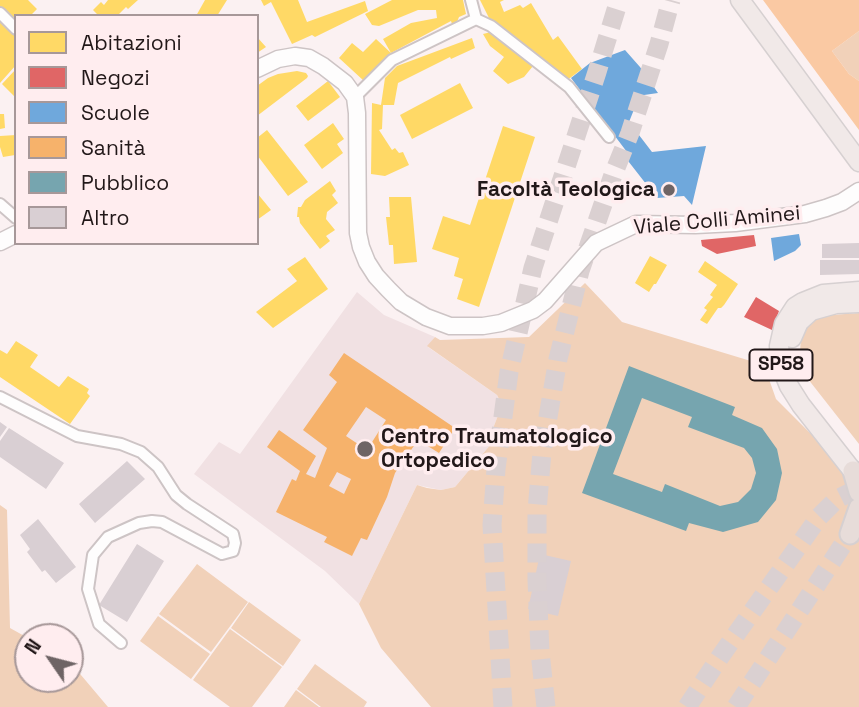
<!DOCTYPE html>
<meta charset="utf-8">
<style>
body{margin:0}
#map{position:relative;width:859px;height:707px;overflow:hidden;background:#fbf1f2;font-family:"Space Grotesk",sans-serif}
canvas{display:block}
.legend{position:absolute;left:14px;top:14px;width:245px;height:231px;box-sizing:border-box;background:#ffedef;border:2px solid #a79899;margin:0;padding:9px 12px;list-style:none;font-size:21px;color:#221819}
.legend li{display:flex;align-items:center;gap:14px;height:35px}
.legend b{width:35px;border:2px solid #a79899}
.north{position:absolute;left:14px;top:623px;width:70px;height:70px;box-sizing:border-box;background:#ffedef;border:2px solid #a79899;border-radius:50%;rotate:305deg;font-size:19px;font-weight:700;line-height:28px;text-align:center;color:#221819}
.north::after{content:'';display:block;margin:auto;width:24px;height:32px;background:#6e6465;clip-path:polygon(50% 0,100% 100%,50% 72%,0 100%)}
</style>
<div id="map">
<canvas width="859" height="707"></canvas>
<ul class="legend">
<li><b style="height:19px;background:#ffd966"></b>Abitazioni</li>
<li><b style="height:19px;background:#e06666"></b>Negozi</li>
<li><b style="height:19px;background:#6fa8dc"></b>Scuole</li>
<li><b style="height:19px;background:#f6b26b"></b>Sanità</li>
<li><b style="height:19px;background:#76a5af"></b>Pubblico</li>
<li><b style="height:19px;background:#d9cfd3"></b>Altro</li>
</ul>
<div class="north">N</div>
</div>
<script>
const context = document.querySelector('canvas').getContext('2d');
context.lineJoin = 'round';
function paint(path, color) { context.fillStyle = color; context.fill(path, 'evenodd'); }
const shape = rows => new Path2D(rows.map(r => 'M' + r).join(''));
function trace(path, color, width, dash) { context.strokeStyle = color; context.lineWidth = width; context.lineCap = dash ? 'butt' : 'round'; context.setLineDash(dash || []); context.stroke(path); }
function drawText(font, color, halo, rows, align = 'center') {
  context.font = font + ' "Space Grotesk",sans-serif'; context.lineWidth = 7; context.setLineDash([]); context.textBaseline = 'middle'; context.strokeStyle = halo; context.fillStyle = color; for (const [text, x, y, turn = 0] of rows) {
    context.save(); context.translate(x, y); context.rotate((+turn || 0) * Math.PI / 180); context.textAlign = isNaN(turn) ? turn : align; if (halo) context.strokeText(text, 0, 0); context.fillText(text, 0, 0); context.restore();
  }
}
paint(shape([
 [357,292,384,315,435,337,428,347,497,395,502,405,492,431,491,444,455,487,441,490,417,485,359,604,325,571,194,474,219,442,240,454]
]), '#f1e1e3');
paint(shape([
 [859,31,859,81,849,74,832,51],
 [585,283,622,322,764,365,776,399,828,451,843,469,859,502,859,707,431,707,381,648,359,604,417,485,427,488,441,490,455,487,491,444,492,431,502,405,497,395,427,346,435,337,440,340,529,337],
 [859,313,859,444,808,379,802,366,800,353,801,336,807,325,817,319,831,315],
 [0,505,7,510,10,628,28,638,28,679,70,679,70,662,108,707,0,707],
 [197,564,248,602,211,652,159,614],
 [249,602,301,640,283,666,231,628],
 [158,616,210,654,191,679,140,641],
 [230,629,282,667,252,707,230,707,193,680],
 [315,664,367,702,364,707,321,707,297,689],
 [296,690,319,707,284,707]
]), '#f1d1b9');
paint(shape([
 [763,0,859,0,859,31,832,51,849,74,859,81,859,130]
]), '#fac9a3');
paint(shape([
 [0,0,28,0,37,9,30,16,16,16,16,26,0,10],
 [108,0,138,0,128,9,126,7,117,16,99,16,93,10,101,2,104,5],
 [205,0,227,0,217,16,196,16],
 [261,0,298,0,307,22,365,1,368,11,315,37,312,35,292,44,271,2,264,6],
 [392,0,463,0,466,14,459,17,457,22,452,24,451,21,391,53,364,81,339,58,352,43,363,52,376,39,391,53,383,39,411,23,437,18,436,10,418,10,379,26,372,25,365,14],
 [480,0,504,0,500,2,504,12,520,5,523,8,531,3,553,40,558,36,582,69,566,81,505,33,489,18],
 [0,21,16,34,16,65,0,83],
 [491,32,533,66,524,77,508,84,493,71,504,57,490,46,483,34],
 [257,37,266,47,257,53],
 [472,38,475,48,451,59,450,57,398,83,394,105,383,105,382,129,379,130,392,150,395,148,399,153,403,152,409,165,385,176,371,174,372,103,381,105,385,78,397,66],
 [16,69,16,98,2,84],
 [297,71,306,73,308,76,307,78,257,116,257,86,268,78,278,74],
 [328,81,340,97,308,121,296,106],
 [460,83,473,108,412,139,400,115],
 [0,114,4,114,5,128,0,129],
 [333,123,344,139,337,144,343,153,322,169,304,145],
 [503,126,535,137,479,307,457,299,463,279,454,276,459,258,432,249,443,216,470,225],
 [267,130,308,182,288,196,257,155,257,138],
 [16,135,15,155,3,157,0,147,0,136],
 [330,181,336,191,332,195,338,203,327,212,326,219,335,230,326,236,330,241,320,249,300,223,299,217,297,217,298,207,301,207,305,200],
 [257,193,271,210,257,220],
 [389,197,411,197,417,262,394,264,393,245,389,245,386,217,390,217],
 [650,256,667,265,656,284,654,284,649,292,635,283],
 [305,257,328,289,273,328,256,312,297,281,287,269],
 [705,261,738,284,724,305,721,308,718,308,707,324,700,320,707,310,704,308,713,297,710,295,717,285,698,272],
 [16,341,38,355,30,367,59,387,68,376,89,389,87,393,90,396,70,424,0,377,0,350,7,354]
]), '#ffd966');
paint(shape([
 [754,235,756,246,717,254,702,246,701,240],
 [756,297,779,311,772,330,744,317]
]), '#e06666');
paint(shape([
 [625,50,640,67,658,93,644,95,641,107,637,102,629,122,652,152,706,146,692,205,684,196,657,198,625,157,630,156,571,78,590,63],
 [799,234,801,245,795,251,774,261,771,238]
]), '#6fa8dc');
paint(shape([
 [344,353,455,428,439,453,418,440,395,473,387,497,367,540,361,538,352,556,324,542,327,537,276,512,292,479,296,481,300,471,267,447,279,430,316,456,306,474,315,478,327,448,303,430,337,382,329,375],
 [366,407,386,420,367,450,346,436],
 [337,472,351,479,344,494,329,486]
]), '#f6b26b');
paint(shape([
 [629,366,735,407,732,415,762,428,777,449,782,473,776,500,758,522,723,532,689,523,686,531,582,493],
 [642,398,692,417,688,427,744,448,752,458,756,473,751,489,738,502,720,506,665,484,662,492,613,474]
]), '#76a5af');
paint(shape([
 [859,243,859,258,822,258,822,244],
 [820,260,859,260,859,274,820,275],
 [0,422,7,427,0,437],
 [9,428,64,463,46,489,0,457,0,441],
 [127,461,145,479,95,523,79,504],
 [38,519,76,567,56,583,45,570,42,572,27,552,30,549,20,535],
 [137,544,164,561,127,622,99,605],
 [540,554,571,561,558,616,528,609]
]), '#d9cfd3');
trace(shape([
 [503,707,492,525,496,469,509,372,533,268,597,72,619,0],
 [546,707,540,652,537,580,537,511,542,452,558,359,580,271,613,175,630,133,659,44,671,0],
 [687,707,720,657,819,517,837,499,859,488],
 [736,707,850,534]
]), '#dad0d1', 19, [19, 10]);
const street = shape([
 [471,0,476,19],
 [0,13,16,29],
 [476,19,491,26,569,87,609,137],
 [355,97,392,60,476,19],
 [0,204,16,218],
 [0,397,77,436,121,444,141,452,158,467,176,495,187,504,233,534,235,543,233,551,222,554,162,522,152,521,139,523,108,537,93,555,88,589,99,624,121,643]
]);
const secondary = shape([
 [257,69,278,59,295,56,309,58,323,66,345,83,355,97,357,113,358,233,361,247,367,262,376,276,388,289,401,302,426,317,450,326,483,326,501,323,533,310,545,301,596,243,636,224,695,225,735,223,805,214,826,208,842,202,859,191],
 [0,242,16,234]
]);
const primary = shape([
 [740,0,859,162],
 [859,291,823,294,803,302,795,307,784,324,779,346,781,366,789,386,801,405,859,479],
 [792,338,799,322,811,311,836,304,859,303]
]);
const highway = shape([
 [853,471,859,492],
 [850,534,859,508]
]);
trace(street, '#cdc4c5', 14);
trace(secondary, '#cdc4c5', 19);
trace(primary, '#d6d0d1', 21);
trace(highway, '#d6d0d1', 23);
trace(street, '#fefdfd', 10);
trace(secondary, '#fefdfd', 16);
trace(primary, '#f1e9e8', 18);
trace(highway, '#e7dcd9', 19);
for (const [x, y, r, color] of [
 [669,190,7,"#6e6465"],
 [365,449,9,"#6e6465"]
]) { const dot = new Path2D(); dot.arc(x, y, r, 0, 2 * Math.PI); context.fillStyle = color; context.fill(dot); trace(dot, '#ffedef', 2.5); }
for (const [x, y, w] of [
 [781,365,63]
]) { const box = new Path2D(); box.roundRect(x - w / 2, y - 15.5, w, 31, 5); context.fillStyle = '#ffedef'; context.fill(box); trace(box, '#221819', 2); }
drawText('bold 19px', '#221819', null, [
 ["SP58",781,365]
]);
drawText('bold 21px', '#221819', '#ffedef', [
 ["Facoltà Teologica",655,190],
 ["Centro Traumatologico",381,437,"left"],
 ["Ortopedico",381,461,"left"]
], 'right');
drawText('21px', '#221819', '#ffedef', [
 ["Viale Colli Aminei",717,221,-5]
]);
</script>
